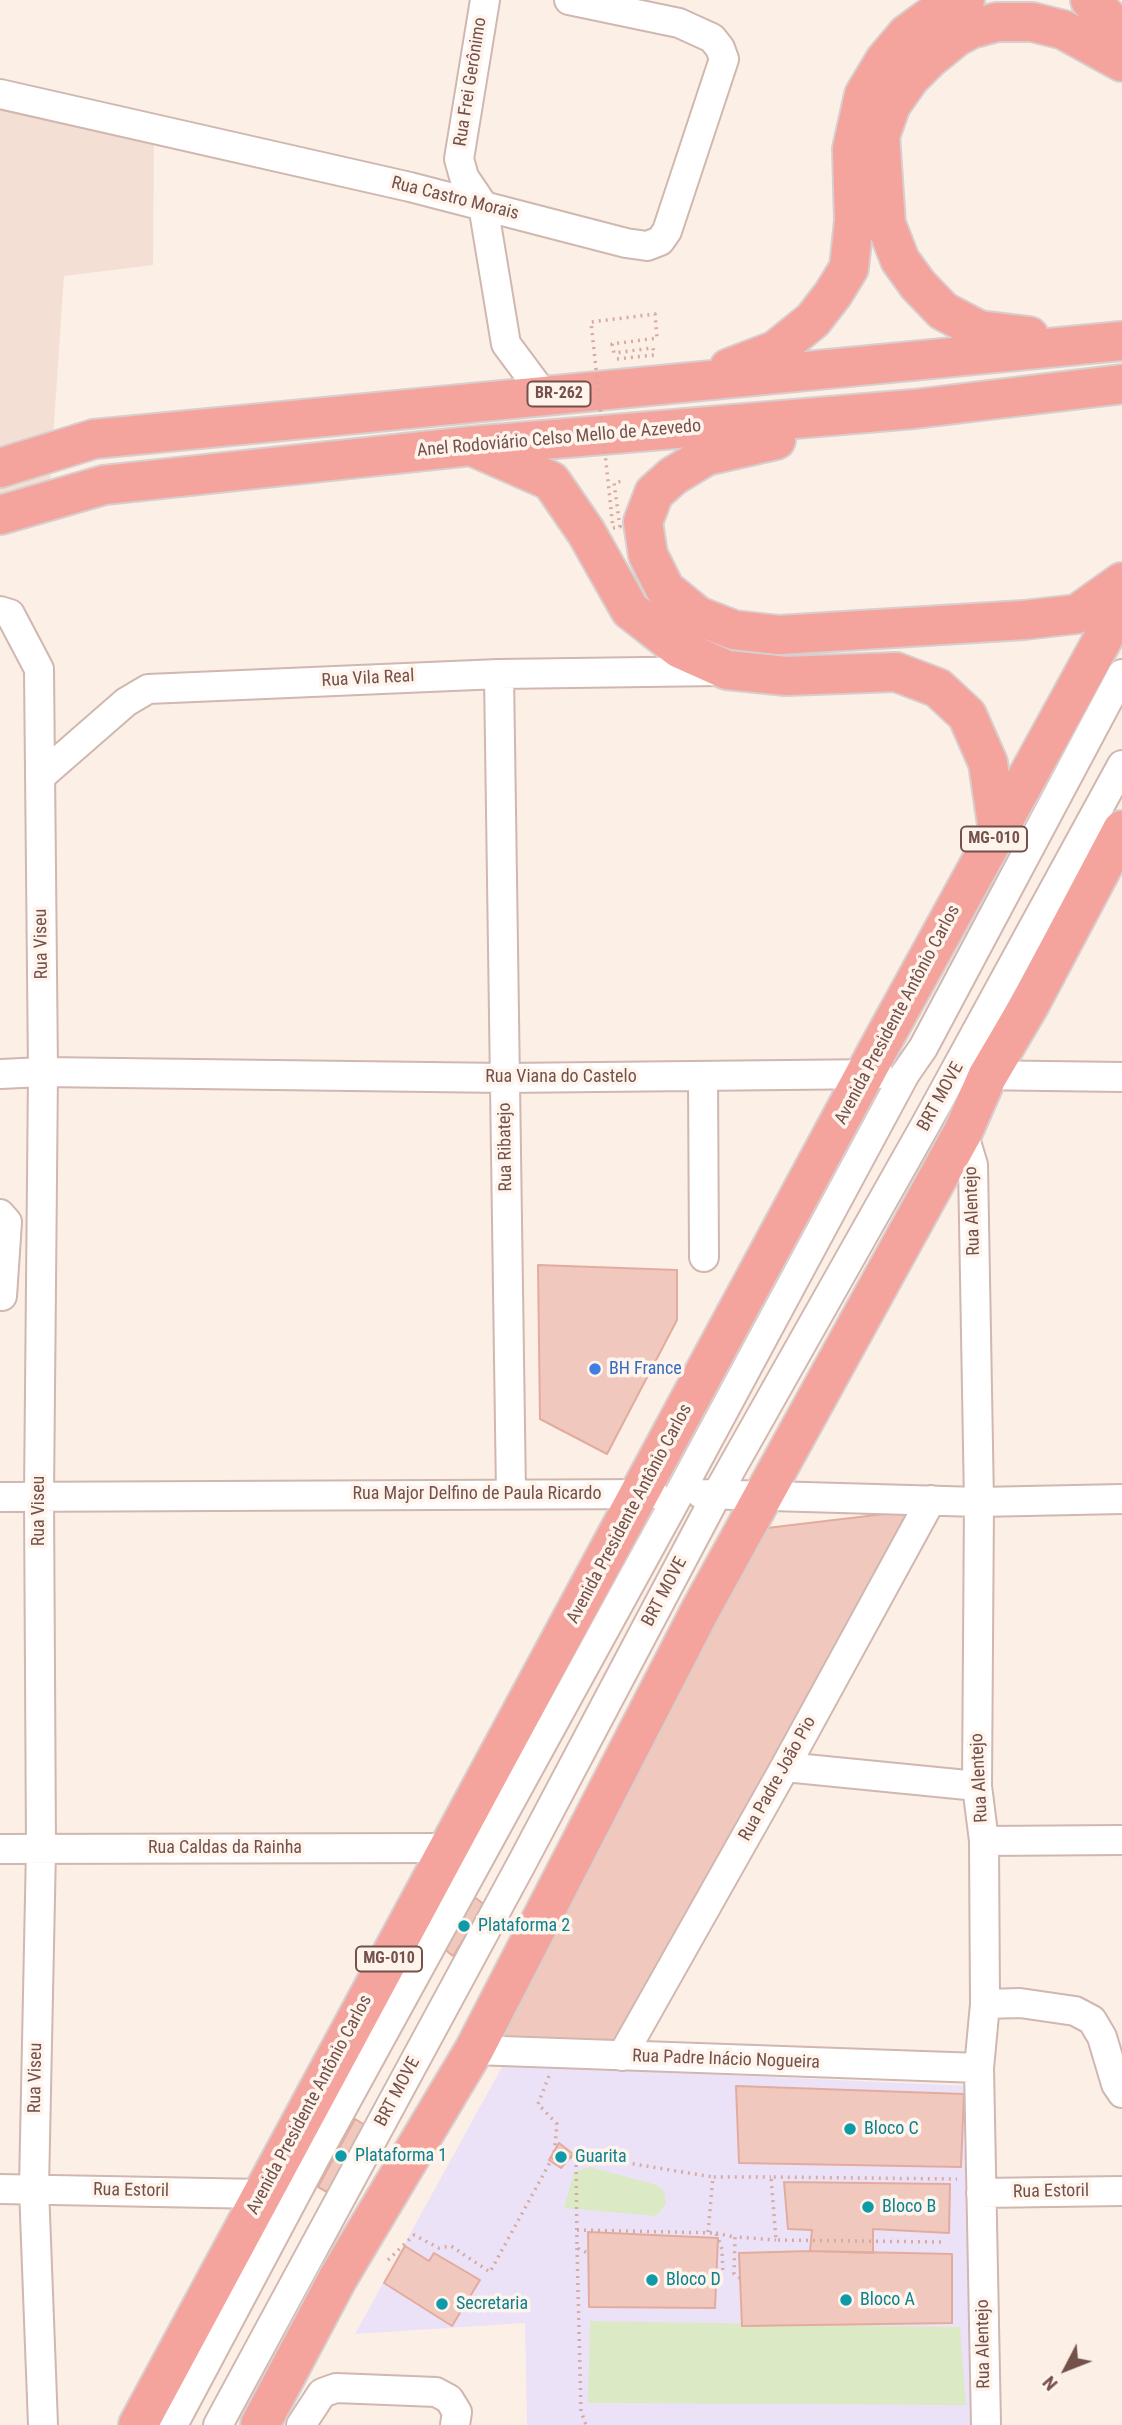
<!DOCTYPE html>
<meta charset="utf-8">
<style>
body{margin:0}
#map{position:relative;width:1122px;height:2425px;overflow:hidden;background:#fcefe6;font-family:"Roboto Condensed",sans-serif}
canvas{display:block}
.north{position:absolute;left:1031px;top:2334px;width:70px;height:70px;-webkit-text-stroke:5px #fff4ec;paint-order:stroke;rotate:228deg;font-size:19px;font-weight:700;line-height:28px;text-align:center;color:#75514b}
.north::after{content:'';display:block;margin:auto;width:24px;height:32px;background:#75514b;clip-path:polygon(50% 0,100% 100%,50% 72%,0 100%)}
</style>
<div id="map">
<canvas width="1122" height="2425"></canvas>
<div class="north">N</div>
</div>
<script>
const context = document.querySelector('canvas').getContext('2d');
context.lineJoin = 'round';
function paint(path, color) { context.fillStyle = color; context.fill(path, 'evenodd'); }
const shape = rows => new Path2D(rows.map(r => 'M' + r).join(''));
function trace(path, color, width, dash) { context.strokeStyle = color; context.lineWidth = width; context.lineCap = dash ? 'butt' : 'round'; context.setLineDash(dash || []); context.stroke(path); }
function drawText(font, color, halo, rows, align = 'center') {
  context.font = font + ' "Roboto Condensed",sans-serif'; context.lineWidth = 7; context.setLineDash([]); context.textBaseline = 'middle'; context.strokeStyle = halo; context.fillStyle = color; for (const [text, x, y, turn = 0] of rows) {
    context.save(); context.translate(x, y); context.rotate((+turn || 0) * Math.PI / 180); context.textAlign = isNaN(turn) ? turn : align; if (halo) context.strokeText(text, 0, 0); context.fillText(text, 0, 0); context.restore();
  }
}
paint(shape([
 [0,99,154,135,153,265,64,276,50,482,0,504]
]), '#f4dfd4');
paint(shape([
 [503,2065,970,2086,973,2425,527,2425,525,2323,355,2334]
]), '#ece2f8');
paint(shape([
 [590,2167,657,2185,664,2191,666,2204,656,2216,564,2208,574,2172],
 [590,2321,960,2327,966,2405,588,2403]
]), '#dbeac4');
const building = shape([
 [538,1265,677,1270,677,1320,607,1454,540,1419,538,1265],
 [901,1512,911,1521,615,2044,493,2037,767,1528,901,1512],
 [473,1896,485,1905,453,1956,443,1948,473,1896],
 [736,2086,964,2094,961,2167,739,2163,736,2086],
 [355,2119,365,2125,329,2193,318,2187,355,2119],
 [559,2143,573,2154,561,2168,549,2160,559,2143],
 [784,2182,950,2184,949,2233,873,2229,873,2253,810,2251,812,2230,788,2229,784,2182],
 [588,2232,718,2238,715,2308,589,2307,588,2232],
 [405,2246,429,2261,434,2253,480,2280,452,2326,384,2283,405,2246],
 [810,2251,952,2254,952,2323,742,2326,739,2253,810,2251]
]);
paint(building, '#f1c8be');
trace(building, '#e3ab9e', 2);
const minor = shape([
 [485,0,459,159,464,177,483,205,506,344,544,395],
 [0,94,410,187,626,243,647,246,660,241,667,231,724,59,720,48,712,38,679,23,569,0],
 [0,611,10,614,39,669,43,1072,39,1496,41,1849,34,2188,43,2425],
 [499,674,511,1494],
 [40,777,126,702,148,689,499,674,719,671],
 [0,1074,43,1072,505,1078,879,1074],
 [972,1075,1122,1077],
 [703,1077,704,1257],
 [963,1132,973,1165,979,1502,977,1786,984,1841,985,2004,979,2068,986,2425],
 [0,1214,7,1222,2,1296],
 [701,1494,979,1502,1122,1499],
 [0,1497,654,1494],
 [785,1767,977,1786],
 [984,1841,1122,1840],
 [0,1849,450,1848],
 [985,2004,1020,2003,1075,2011,1092,2020,1102,2037,1116,2084,1122,2093],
 [474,2050,979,2068],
 [622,2056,785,1767,931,1500],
 [0,2189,262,2194,274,2185],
 [981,2193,1122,2191],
 [173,2425,316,2156,679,1494,905,1074,923,1048,1122,674],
 [218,2425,523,1861,717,1494,927,1122,1122,765],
 [301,2425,322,2393,336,2388,436,2392,449,2399,457,2412,455,2425]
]);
const highway = shape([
 [1090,0,1122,33],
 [1029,336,979,330,943,311,918,285,900,260,886,224,880,136,891,105,910,78,929,59,956,37,971,29,997,22,1032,22,1064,30,1122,62],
 [729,368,776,350,813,320,833,294,849,268,854,221,852,149,864,95,885,60,907,34,940,10,965,0],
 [776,440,706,456,673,476,654,493,643,522,648,555,665,589,698,616,734,630,779,635,1024,620,1077,614,1122,582],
 [476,448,551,481,586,532,630,610,680,649,727,670,786,676,896,672,938,688,967,715,988,763,998,831],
 [0,468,94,439,1122,341],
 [0,515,104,485,471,446,914,409,1122,384],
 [138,2425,881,1044,1122,604],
 [260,2425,338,2278,474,2050,701,1609,963,1132,987,1077,1030,1004,1122,830]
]);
trace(minor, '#d0b7af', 32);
trace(highway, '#d8cecd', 42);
trace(shape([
 [549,2076,538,2104,557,2124,554,2155,634,2164,713,2177],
 [576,2158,577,2248,588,2253],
 [577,2230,716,2233,722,2249,723,2274,714,2276],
 [708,2232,713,2177,771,2177],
 [716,2233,734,2237],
 [941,2242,776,2240,771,2177,957,2179],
 [577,2248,581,2411,586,2425],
 [388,2260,414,2235,439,2248,451,2246,490,2272,554,2155],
 [740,2278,734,2274,735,2237,776,2240]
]), '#d6aba1', 3.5, [2, 5]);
trace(minor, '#fff', 28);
trace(highway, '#f5a39d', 38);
trace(shape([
 [617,359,654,355,653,348,614,353,612,344,657,338,655,314,591,322,613,528,620,527,614,483,622,481]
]), '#d6aba1', 3.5, [2, 5]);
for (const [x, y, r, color] of [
 [595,1369,7,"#3f7fe0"],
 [464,1926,7,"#0f9aa8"],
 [850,2129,7,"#0f9aa8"],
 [341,2156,7,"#0f9aa8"],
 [561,2157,7,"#0f9aa8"],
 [868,2207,7,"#0f9aa8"],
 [652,2280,7,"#0f9aa8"],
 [846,2300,7,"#0f9aa8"],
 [442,2304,7,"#0f9aa8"]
]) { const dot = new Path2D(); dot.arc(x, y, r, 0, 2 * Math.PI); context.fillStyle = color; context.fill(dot); trace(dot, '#fff4ec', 2.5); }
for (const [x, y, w] of [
 [559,394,63],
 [994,839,66],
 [389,1959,66]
]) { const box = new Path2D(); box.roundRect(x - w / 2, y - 12.5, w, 25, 5); context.fillStyle = '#fff4ec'; context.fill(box); trace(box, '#75514b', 2); }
drawText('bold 16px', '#75514b', null, [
 ["BR-262",559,394],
 ["MG-010",994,839],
 ["MG-010",389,1959]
]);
drawText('18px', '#75514b', '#fff4ec', [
 ["Rua Frei Gerônimo",471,82,-81],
 ["Rua Castro Morais",455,199,14],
 ["Anel Rodoviário Celso Mello de Azevedo",559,439,-5],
 ["Rua Vila Real",368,679,-3],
 ["Rua Viseu",42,944,-91],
 ["Avenida Presidente Antônio Carlos",898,1015,-62],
 ["Rua Viana do Castelo",561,1077],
 ["BRT MOVE",941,1097,-61],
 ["Rua Ribatejo",506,1147,-91],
 ["Rua Alentejo",973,1211,-92],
 ["Rua Major Delfino de Paula Ricardo",477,1494],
 ["Rua Viseu",39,1511,-90],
 ["Avenida Presidente Antônio Carlos",630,1514,-62],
 ["BRT MOVE",665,1592,-62],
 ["Rua Alentejo",980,1778,-93],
 ["Rua Padre João Pio",778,1779,-61],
 ["Rua Caldas da Rainha",225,1848],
 ["Rua Padre Inácio Nogueira",726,2060,2],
 ["Rua Viseu",36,2078,-89],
 ["BRT MOVE",398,2092,-62],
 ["Avenida Presidente Antônio Carlos",310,2105,-62],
 ["Rua Estoril",131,2191,1],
 ["Rua Estoril",1051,2192,-1],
 ["Rua Alentejo",984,2344,-91]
]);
drawText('18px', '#366cbe', '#fff4ec', [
 ["BH France",609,1369]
], 'left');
drawText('18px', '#0d838f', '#fff4ec', [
 ["Plataforma 2",478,1926],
 ["Bloco C",864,2129],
 ["Plataforma 1",355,2156],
 ["Guarita",575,2157],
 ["Bloco B",882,2207],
 ["Bloco D",666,2280],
 ["Bloco A",860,2300],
 ["Secretaria",456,2304]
], 'left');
</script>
